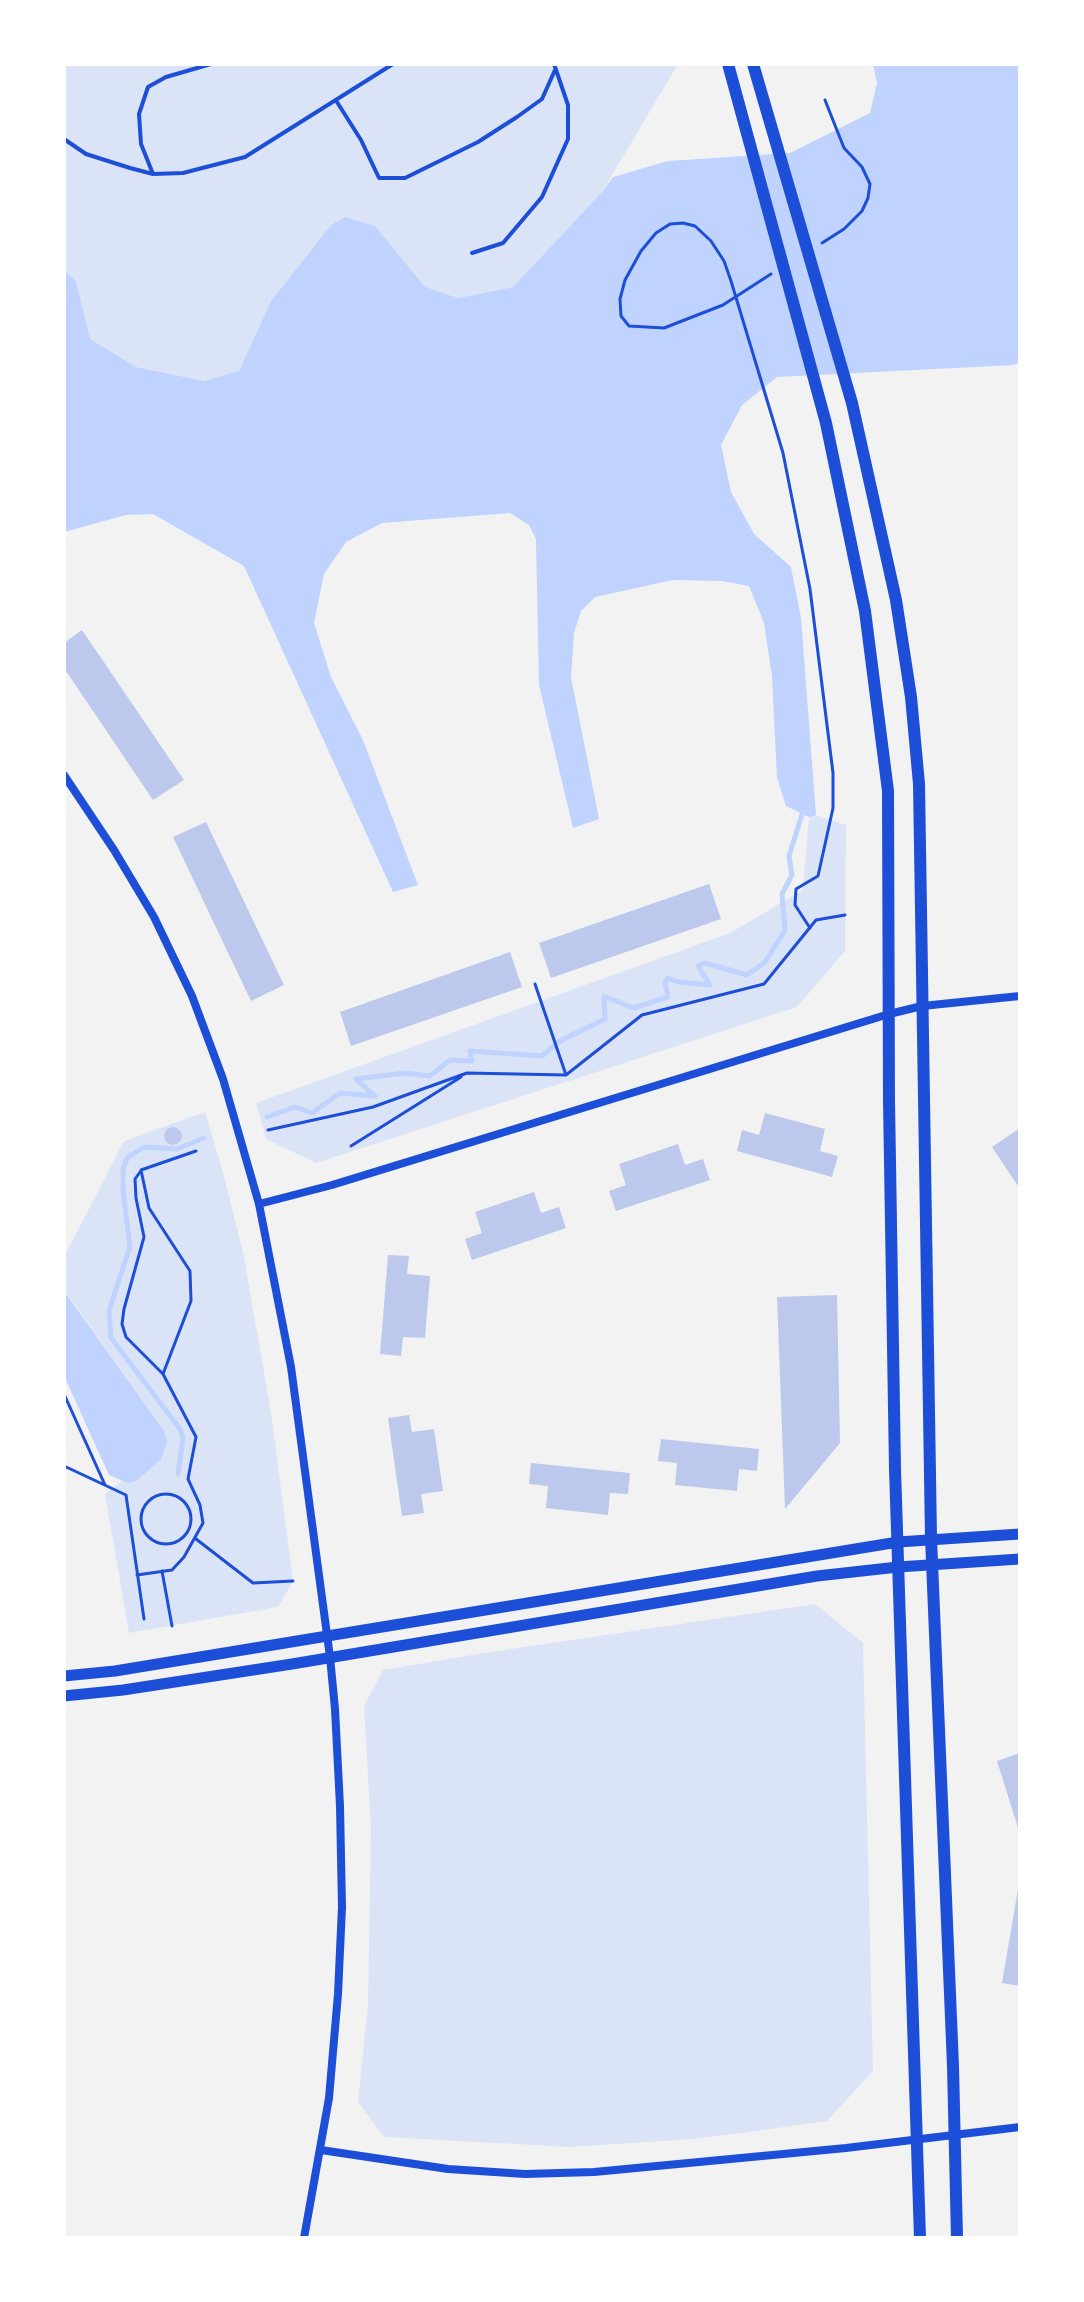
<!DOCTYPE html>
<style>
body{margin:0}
#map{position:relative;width:1084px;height:2302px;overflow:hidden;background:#f2f2f2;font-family:"Sofia Sans Condensed",sans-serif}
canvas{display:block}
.frame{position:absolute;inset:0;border:66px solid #fff;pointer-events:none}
</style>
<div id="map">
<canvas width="1084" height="2302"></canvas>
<div class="frame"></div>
</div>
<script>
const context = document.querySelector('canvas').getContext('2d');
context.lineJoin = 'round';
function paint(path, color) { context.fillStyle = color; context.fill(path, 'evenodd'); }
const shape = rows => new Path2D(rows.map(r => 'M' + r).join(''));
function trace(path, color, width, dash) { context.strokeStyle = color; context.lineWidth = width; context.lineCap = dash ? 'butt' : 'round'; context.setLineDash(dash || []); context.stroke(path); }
paint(shape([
 [64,64,678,64,602,192,513,287,458,298,425,287,406,265,344,217,331,225,271,301,239,372,203,381,136,367,90,339,76,282,64,271],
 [816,815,846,825,845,951,797,1007,316,1163,266,1139,256,1103,730,933,803,890,809,817],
 [205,1112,223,1172,243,1252,271,1412,293,1581,278,1607,129,1633,105,1494,152,1458,164,1431,65,1291,65,1255,124,1141],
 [815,1604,863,1643,873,2071,827,2121,741,2133,694,2139,570,2147,384,2137,358,2102,368,2004,371,1830,364,1706,383,1670,484,1653]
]), '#dbe4f7');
paint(shape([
 [873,64,1020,64,1020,362,1014,365,777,377,742,405,721,445,731,492,754,534,791,567,801,618,816,815,809,817,786,806,777,778,772,676,764,623,749,586,722,581,673,580,595,597,581,611,574,633,571,677,599,819,573,828,539,685,536,539,529,525,510,513,382,523,346,542,324,574,314,623,331,677,363,740,418,885,393,892,244,566,153,514,126,515,64,532,64,271,76,281,90,339,136,367,204,381,239,371,271,301,331,225,345,217,375,226,425,287,458,298,513,287,602,192,613,177,668,161,790,153,870,113,877,83],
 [64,1291,164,1431,167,1443,161,1459,136,1481,128,1483,109,1475,64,1376]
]), '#bfd3fe');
trace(shape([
 [267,1117,295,1107,312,1113,340,1093,375,1096,356,1079,405,1073,430,1076,450,1060,472,1061,470,1051,542,1056,560,1041,605,1019,604,996,633,1008,668,997,665,982,668,978,678,982,710,985,698,966,705,963,747,975,765,962,785,930,782,894,792,875,789,856,804,808],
 [178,1474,183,1438,180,1429,111,1338,109,1311,130,1246,123,1191,123,1168,128,1157,144,1147,177,1149,204,1138]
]), '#bfd3fe', 5);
paint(shape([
 [82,630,184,780,153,800,64,668,64,643],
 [206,822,284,985,251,1001,173,837],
 [709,884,721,919,551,978,539,943],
 [510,952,522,987,351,1046,340,1012],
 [765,1113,825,1129,820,1151,838,1156,832,1177,737,1151,742,1130,759,1135],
 '164 1136a9 9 0 1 1 18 0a9 9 0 1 1-18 0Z',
 [1020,1128,1020,1189,992,1147],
 [678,1144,685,1165,703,1159,710,1180,616,1211,609,1191,626,1185,619,1164],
 [534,1192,541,1213,559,1207,566,1228,472,1260,465,1239,482,1233,475,1212],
 [388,1255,409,1256,407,1274,430,1276,425,1338,403,1337,401,1356,380,1354],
 [837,1295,840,1443,785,1509,777,1297],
 [409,1415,412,1432,434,1429,443,1491,421,1494,424,1513,402,1516,388,1418],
 [661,1439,759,1449,757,1471,739,1469,737,1491,675,1485,677,1463,658,1461],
 [531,1463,630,1473,628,1494,610,1493,608,1515,546,1508,548,1486,529,1484],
 [1020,1753,1020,1831,1019,1831,997,1761],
 [1018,1889,1020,1889,1020,1986,1002,1983]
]), '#bdc9ec');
trace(shape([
 [822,243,844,229,862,211,868,198,870,184,862,167,844,148,825,100],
 [771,274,723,305,664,328,629,326,621,316,620,299,625,280,641,251,656,233,670,224,683,223,695,226,711,241,724,261,731,281,783,453,810,589,833,773,833,808,818,876,796,889,795,905,810,928],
 [535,984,566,1075],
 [268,1130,373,1107,467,1073,566,1075,642,1015,764,984,816,920,845,915],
 [351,1146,461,1077],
 [140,1172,135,1179,136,1198,144,1237,124,1309,122,1324,126,1337,163,1374],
 [64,1394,105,1485],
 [64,1466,126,1495,144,1619],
 '141 1519a25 25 0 1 1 50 0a25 25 0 1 1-50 0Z',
 [196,1539,253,1583,293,1581],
 [162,1571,172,1626],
 [137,1575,172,1570,184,1557,203,1523,200,1505,188,1479,196,1437,163,1374,191,1301,190,1271,149,1208,141,1170,196,1151]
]), '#1d4ed8', 3);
trace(shape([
 [337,102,361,140,379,178,405,178,478,142,517,117,542,99,555,70],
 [64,139,86,154,130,168,153,174,183,173,245,157,393,64],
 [153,174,141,144,139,114,148,87,166,77,211,64],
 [472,253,503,243,542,197,568,139,568,105,554,64]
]), '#1d4ed8', 4);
trace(shape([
 [64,775,114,850,154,917,192,996,223,1079,259,1204,291,1367,330,1657,335,1709,340,1806,342,1907,338,1994,329,2098,304,2238],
 [259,1204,332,1185,889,1014,922,1006,1020,996],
 [321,2150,448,2169,525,2174,594,2172,846,2148,1020,2127]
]), '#1d4ed8', 8);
trace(shape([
 [64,1676,115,1671,898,1542,1020,1534],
 [64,1696,123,1690,292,1664,817,1576,898,1567,1020,1559]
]), '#1d4ed8', 11);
trace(shape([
 [728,64,826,423,865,611,888,791,889,1101,895,1469,920,2238],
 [753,64,852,403,896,600,911,697,919,784,931,1538,953,2066,957,2238]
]), '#1d4ed8', 12);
</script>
